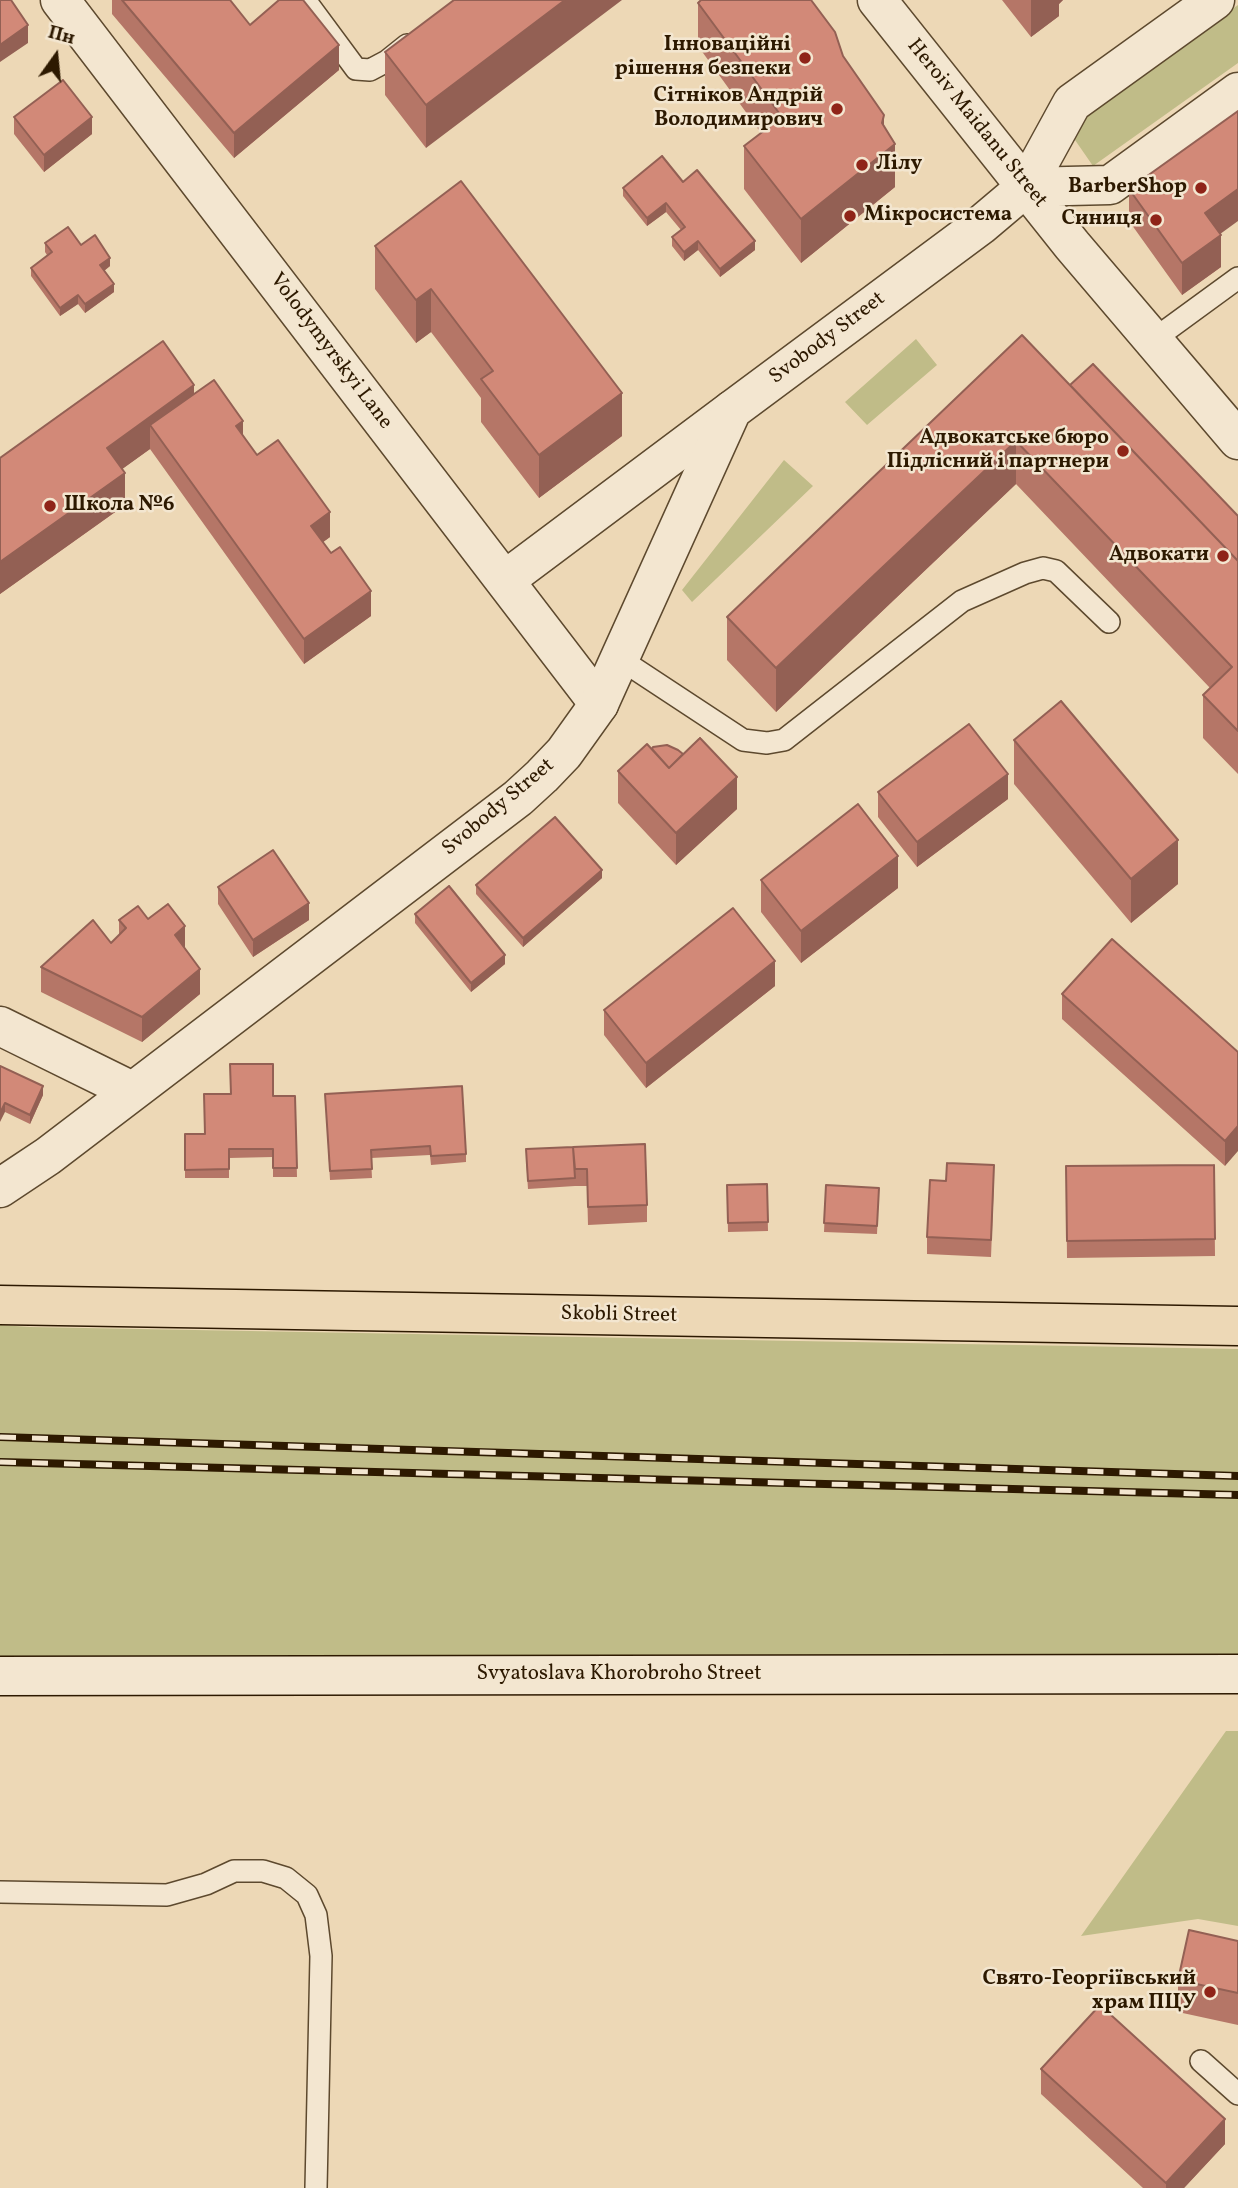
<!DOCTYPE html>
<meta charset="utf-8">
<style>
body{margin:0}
#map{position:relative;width:1238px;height:2188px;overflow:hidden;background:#edd8b6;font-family:Vollkorn,serif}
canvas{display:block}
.north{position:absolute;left:21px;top:21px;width:70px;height:70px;-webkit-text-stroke:5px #f3e6d0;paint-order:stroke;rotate:15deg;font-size:19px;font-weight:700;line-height:28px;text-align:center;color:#2d1900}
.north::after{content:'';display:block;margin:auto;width:24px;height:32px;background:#2d1900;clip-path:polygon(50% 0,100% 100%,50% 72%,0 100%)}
</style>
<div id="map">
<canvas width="1238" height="2188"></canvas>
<div class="north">Пн</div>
</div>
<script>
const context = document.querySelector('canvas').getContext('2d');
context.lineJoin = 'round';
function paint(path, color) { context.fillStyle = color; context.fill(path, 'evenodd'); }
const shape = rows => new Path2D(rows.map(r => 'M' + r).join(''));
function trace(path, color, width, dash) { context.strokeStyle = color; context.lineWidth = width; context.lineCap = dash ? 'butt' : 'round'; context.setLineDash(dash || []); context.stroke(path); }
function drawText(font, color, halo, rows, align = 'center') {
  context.font = font + ' Vollkorn,serif'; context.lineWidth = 5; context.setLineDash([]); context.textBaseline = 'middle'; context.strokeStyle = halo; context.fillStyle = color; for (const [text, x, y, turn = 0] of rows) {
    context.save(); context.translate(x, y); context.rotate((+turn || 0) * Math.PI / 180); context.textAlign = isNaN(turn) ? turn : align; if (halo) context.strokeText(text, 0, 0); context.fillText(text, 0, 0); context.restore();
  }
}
paint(shape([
 [1238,5,1238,63,1093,166,1066,127],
 [916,339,937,365,867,425,845,402],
 [784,460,813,486,692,602,682,590],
 [0,1325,30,1327,1238,1349,1238,1659,0,1662],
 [1226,1731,1238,1731,1238,1926,1198,1919,1081,1936]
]), '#c0bc88');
const service = shape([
 [305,0,356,69,370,70,387,61,407,45],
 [1153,340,1238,278],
 [620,659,743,740,767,743,784,740,962,601,1025,573,1043,568,1056,571,1109,622],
 [0,1892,167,1895,206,1884,234,1871,263,1871,286,1878,307,1895,316,1915,321,1956,316,2188],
 [1201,2061,1238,2094]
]);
const minor = shape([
 [60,0,599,704],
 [505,580,732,410]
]);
const tertiary = shape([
 [877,0,1072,245,1238,440],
 [1026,187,1110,185,1238,92],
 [0,1026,132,1091],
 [0,1188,48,1156,518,798,542,776,564,753,599,704,732,410,981,225,1026,187,1072,103,1215,0]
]);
const secondary = shape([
 [0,1676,1238,1674]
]);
const primary = shape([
 [0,1305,1238,1326]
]);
trace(service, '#5d492e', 24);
trace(minor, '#5d492e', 41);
trace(tertiary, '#5d492e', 41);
trace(secondary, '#2d1900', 41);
trace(primary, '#2d1900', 41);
trace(service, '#f3e6d0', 21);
trace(minor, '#f3e6d0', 38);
trace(tertiary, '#f3e6d0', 38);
trace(secondary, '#f3e6d0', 38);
trace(primary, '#edd8b6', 38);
const rail = shape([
 [0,1437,1238,1476],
 [0,1462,1238,1495]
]);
trace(rail, '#2d1900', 8);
trace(rail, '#f3e6d0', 5, [16]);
paint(shape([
 [112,0,230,0,250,25,339,70,234,158,112,14],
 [454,0,426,148,385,95,385,52],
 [1002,0,1063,0,1059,4,1059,16,1031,37],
 [698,3,843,56,884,125,895,187,801,263,744,189,744,146,761,133,698,46],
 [14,117,92,134,44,172,14,134],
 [683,182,755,250,720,277,698,250,684,261,672,246,672,237,681,230,666,212,647,226,623,196,623,188],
 [1129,189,1220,234,1221,267,1182,295,1129,221],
 [45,243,81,245,110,266,104,271,114,292,85,313,78,304,60,316,31,276,31,268,47,255,45,252],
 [375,246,622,436,539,498,481,422,481,398,431,332,416,343,375,289],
 [1070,385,1238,516,1238,774,1203,738,1203,695,1210,688,1016,484,776,712,727,660,727,617],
 [194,394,243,436,257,455,330,537,323,542,371,616,304,664,150,449,122,469,125,505,0,594,0,458],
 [1014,740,1178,884,1131,923,1014,784],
 [652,749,737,809,676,865,618,803,618,771],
 [878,792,1008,799,917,867,878,817],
 [602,878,523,947,476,894,476,885],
 [761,880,898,888,801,963,761,912],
 [218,887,309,920,253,957,218,904],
 [415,914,505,964,471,992,415,923],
 [148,919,185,949,200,994,142,1042,41,992,41,967,111,943,119,935,119,920],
 [775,986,646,1088,604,1035,604,1010],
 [1062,994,1238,1052,1225,1166,1062,1019],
 [0,1066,43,1095,30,1124,5,1112],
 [231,1094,273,1096,295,1096,297,1177,273,1177,273,1157,229,1158,229,1178,185,1178,185,1134,205,1134],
 [325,1094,466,1154,466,1162,431,1165,430,1155,371,1158,372,1178,330,1180],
 [573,1147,647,1205,647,1222,588,1225,587,1186,575,1186,528,1189,526,1158],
 [1214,1165,1215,1256,1067,1258,1066,1166],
 [994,1182,991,1257,927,1254,927,1237],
 [767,1184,768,1231,728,1232,727,1185],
 [826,1185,879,1188,877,1234,824,1232],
 [1238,1941,1238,2025,1178,2012,1178,1980],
 [1041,2069,1225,2144,1184,2188,1143,2188,1041,2094]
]), '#b57667');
paint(shape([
 [565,0,622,0,426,148,426,105],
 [1031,0,1063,0,1059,4,1059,16,1031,37],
 [28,25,28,43,0,62,0,45],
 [339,45,339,70,234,158,234,133],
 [884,115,884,153,895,144,895,187,801,263,801,219,882,123],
 [92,117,92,134,44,172,44,155],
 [1238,189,1238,221,1205,245,1205,213],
 [666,203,666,212,647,226,647,218],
 [1221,235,1221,267,1182,295,1182,263],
 [698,241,698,250,684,261,684,252],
 [755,241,755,250,720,277,720,269],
 [110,258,110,266,100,274,100,265],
 [114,284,114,292,85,313,85,304],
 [431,289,431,332,416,343,416,300],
 [78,295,78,304,60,316,60,308],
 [194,385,194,417,150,425,150,449,107,480,107,448],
 [622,393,622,436,539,498,539,455],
 [243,421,243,446,236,426],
 [1016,441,1016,484,776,712,776,668],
 [125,473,125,505,0,594,0,562],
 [330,512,330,537,311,551,311,526],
 [371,591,371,616,304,664,304,639],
 [1008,774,1008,799,917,867,917,842],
 [737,777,737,809,676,865,676,833],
 [1178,840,1178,884,1131,923,1131,879],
 [898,856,898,888,801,963,801,931],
 [602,870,602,878,523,947,523,938],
 [309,903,309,920,253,957,253,940],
 [185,926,185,951,175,935],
 [505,955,505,964,471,992,471,983],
 [775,961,775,986,646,1088,646,1063],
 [200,969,200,994,142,1042,142,1017],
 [43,1086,43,1095,30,1124,30,1115],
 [5,1103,5,1112,0,1122,0,1113],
 [1238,1126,1238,1151,1225,1166,1225,1141],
 [1225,2119,1225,2144,1184,2188,1166,2188,1166,2183]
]), '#936054');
const building = shape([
 [0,0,11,0,28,25,0,45,0,0],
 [122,0,230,0,250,25,279,0,303,0,339,45,234,133,122,0],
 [454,0,565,0,426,105,385,52,454,0],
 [701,0,811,0,835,32,843,56,884,115,882,123,895,144,801,219,744,146,782,117,698,3,701,0],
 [63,80,92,117,44,155,14,117,63,80],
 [1238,111,1238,189,1205,213,1221,235,1182,263,1129,189,1238,111],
 [662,156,683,182,697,170,755,241,720,269,698,241,684,252,672,237,685,227,666,203,647,218,623,188,662,156],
 [461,181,622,393,539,455,481,379,493,371,431,289,416,300,375,246,461,181],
 [68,227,81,245,95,235,110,258,100,265,114,284,85,304,78,295,60,308,31,268,52,252,45,243,68,227],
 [1022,335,1238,561,1238,731,1203,695,1232,667,1016,441,776,668,727,617,1022,335],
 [163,341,194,385,107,448,125,473,0,562,0,458,163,341],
 [1093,364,1238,516,1238,561,1070,385,1093,364],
 [214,380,243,421,236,426,257,455,278,440,330,512,311,526,331,553,340,547,371,591,304,639,150,425,214,380],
 [1061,701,1178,840,1131,879,1014,740,1061,701],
 [969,724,1008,774,917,842,878,792,969,724],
 [700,738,737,777,676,833,618,771,647,744,669,768,700,738],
 [667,745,678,750,683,754,669,768,652,749,653,747,667,745],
 [858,804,898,856,801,931,761,880,858,804],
 [555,817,602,870,523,938,476,885,555,817],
 [273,850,309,903,253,940,218,887,273,850],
 [449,886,505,955,471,983,415,914,449,886],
 [168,904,185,926,175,935,200,969,142,1017,41,967,93,920,111,943,126,928,119,920,138,906,148,919,168,904],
 [733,908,775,961,646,1063,604,1010,733,908],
 [1112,939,1238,1052,1238,1126,1225,1141,1062,994,1112,939],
 [230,1064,273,1064,273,1096,295,1096,297,1168,273,1168,273,1149,229,1149,229,1169,185,1170,185,1134,205,1134,204,1094,231,1094,230,1064],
 [0,1066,43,1086,30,1115,5,1103,0,1113,0,1066],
 [462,1086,466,1154,431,1156,430,1146,371,1150,372,1169,330,1171,325,1094,462,1086],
 [645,1144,647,1205,588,1207,587,1169,575,1169,573,1147,645,1144],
 [573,1147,575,1178,528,1181,526,1149,573,1147],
 [947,1163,994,1165,991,1240,927,1237,930,1180,946,1181,947,1163],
 [1214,1165,1215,1239,1067,1241,1066,1166,1214,1165],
 [767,1184,768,1222,728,1223,727,1185,767,1184],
 [826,1185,879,1188,877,1226,824,1223,826,1185],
 [1189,1930,1238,1941,1238,1993,1178,1980,1189,1930],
 [1100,2005,1225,2119,1166,2183,1041,2069,1100,2005]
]);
paint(building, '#d28978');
trace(building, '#936054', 2);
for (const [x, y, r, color] of [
 [805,58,7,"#8f2418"],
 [837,109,7,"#8f2418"],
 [862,165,7,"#8f2418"],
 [1201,188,7,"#8f2418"],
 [850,216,7,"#8f2418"],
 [1156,220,7,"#8f2418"],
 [1123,451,7,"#8f2418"],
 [50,506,7,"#8f2418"],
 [1223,556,7,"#8f2418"],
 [1210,1992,7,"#8f2418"]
]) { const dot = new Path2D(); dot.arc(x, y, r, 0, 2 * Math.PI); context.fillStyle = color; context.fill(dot); trace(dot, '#f3e6d0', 2.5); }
drawText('bold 21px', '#2d1900', '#f3e6d0', [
 ["Інноваційні",791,46],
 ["рішення безпеки",791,70],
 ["Сітніков Андрій",823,97],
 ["Володимирович",823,121],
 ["Лілу",876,165,"left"],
 ["BarberShop",1187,188],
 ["Мікросистема",864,216,"left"],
 ["Синиця",1142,220],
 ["Адвокатське бюро",1109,439],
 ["Підлісний і партнери",1109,463],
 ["Школа №6",64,506,"left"],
 ["Адвокати",1209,556],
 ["Свято-Георгіївський",1196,1980],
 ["храм ПЦУ",1196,2004]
], 'right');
drawText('21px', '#2d1900', '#f3e6d0', [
 ["Heroiv Maidanu Street",976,124,51],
 ["Svobody Street",828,339,-37],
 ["Volodymyrskyi Lane",330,352,53],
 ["Svobody Street",499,808,-40],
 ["Skobli Street",619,1316,1],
 ["Svyatoslava Khorobroho Street",619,1675]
]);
</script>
